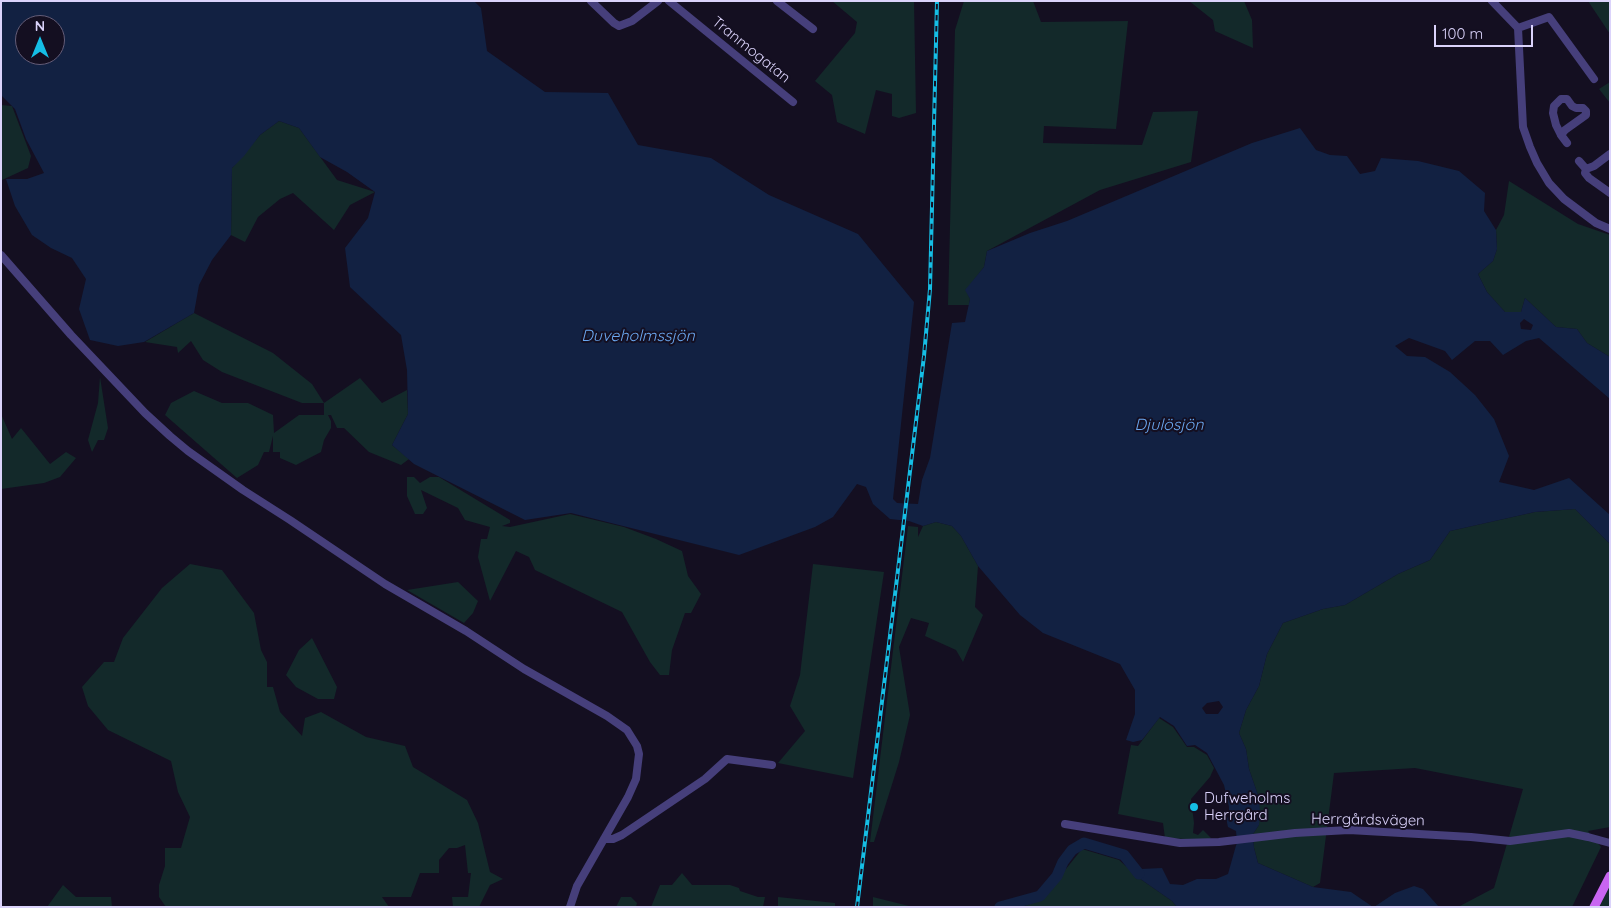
<!DOCTYPE html>
<meta charset="utf-8">
<style>
body{margin:0}
#map{position:relative;width:1611px;height:908px;overflow:hidden;background:#140f21;font-family:Quicksand,sans-serif}
canvas{display:block}
.frame{position:absolute;inset:0;border:2px solid #dbd3fb;pointer-events:none}
.north{position:absolute;left:15px;top:15px;width:50px;height:50px;box-sizing:border-box;background:#140f21;border:1px solid #645d78;border-radius:50%;rotate:0deg;font-size:14px;font-weight:700;line-height:20px;text-align:center;color:#dbd3fb}
.north::after{content:'';display:block;margin:auto;width:18px;height:22px;background:#15bee5;clip-path:polygon(50% 0,100% 100%,50% 72%,0 100%)}
.scale{position:absolute;left:1434px;top:25px;width:99px;height:22px;box-sizing:border-box;border:2px solid #dbd3fb;border-top:0;padding-left:6px;font-size:15px;line-height:18px;white-space:nowrap;color:#dbd3fb;-webkit-text-stroke:4px #140f21;paint-order:stroke}
</style>
<div id="map">
<canvas width="1611" height="908"></canvas>
<div class="frame"></div>
<div class="north">N</div>
<div class="scale">100 m</div>
</div>
<script>
const context = document.querySelector('canvas').getContext('2d');
context.lineJoin = 'round';
function paint(path, color) { context.fillStyle = color; context.fill(path, 'evenodd'); }
const shape = rows => new Path2D(rows.map(r => 'M' + r).join(''));
function trace(path, color, width, dash) { context.strokeStyle = color; context.lineWidth = width; context.lineCap = dash ? 'butt' : 'round'; context.setLineDash(dash || []); context.stroke(path); }
function drawText(font, color, halo, rows, align = 'center') {
  context.font = font + ' Quicksand,sans-serif'; context.lineWidth = 4; context.setLineDash([]); context.textBaseline = 'middle'; context.strokeStyle = halo; context.fillStyle = color; for (const [text, x, y, turn = 0] of rows) {
    context.save(); context.translate(x, y); context.rotate((+turn || 0) * Math.PI / 180); context.textAlign = isNaN(turn) ? turn : align; if (halo) context.strokeText(text, 0, 0); context.fillText(text, 0, 0); context.restore();
  }
}
paint(shape([
 [832,1,914,1,916,113,899,118,892,116,892,94,876,90,865,134,837,122,832,95,815,81,855,33,857,22],
 [964,1,1033,1,1041,22,1128,21,1116,129,1044,126,1043,143,1142,145,1153,112,1198,111,1191,162,1100,190,987,251,984,267,966,290,970,299,969,305,948,305,955,30],
 [1189,1,1244,1,1252,20,1253,48,1215,31,1213,20],
 [1588,1,1610,1,1610,34],
 [1610,82,1610,103,1599,89],
 [1,105,12,106,31,156,28,168,2,180,1,183],
 [279,121,299,128,337,180,375,192,350,205,334,230,293,193,280,199,258,217,245,242,231,235,232,168,260,135],
 [1509,181,1578,224,1610,235,1610,357,1587,343,1577,329,1556,327,1525,298,1521,312,1505,312,1487,292,1478,274,1493,261,1497,249,1496,230,1504,215],
 [194,313,273,353,312,384,324,403,360,378,382,403,407,390,408,414,392,445,409,459,401,465,369,452,344,428,337,428,331,415,328,415,331,421,331,428,324,440,321,452,296,465,280,458,280,452,273,452,273,436,269,452,264,452,258,465,237,478,165,415,171,403,194,391,222,403,248,403,273,415,274,433,299,415,324,415,324,403,302,403,222,372,203,360,191,341,178,353,177,347,145,342],
 [100,377,108,428,104,440,98,440,92,452,88,440,98,403],
 [1,414,12,439,21,428,50,464,66,452,76,458,60,477,44,483,1,489],
 [407,477,414,477,420,483,430,477,439,477,510,520,510,523,502,526,510,527,570,514,624,527,656,539,682,551,688,576,701,594,691,613,685,613,672,650,669,675,660,675,650,662,622,612,535,570,529,557,516,551,490,601,478,557,481,539,487,539,490,527,465,520,458,508,421,490,427,508,423,514,415,514,407,496],
 [1575,509,1610,544,1610,827,1588,831,1601,847,1572,907,1458,907,1494,888,1523,789,1415,768,1334,773,1320,883,1313,887,1258,863,1254,848,1253,834,1259,825,1259,798,1249,769,1246,749,1239,733,1246,710,1259,686,1267,654,1283,623,1323,609,1345,605,1398,574,1430,560,1450,531,1535,512],
 [936,522,952,526,961,536,978,566,975,607,983,615,963,662,956,650,925,636,929,623,911,618,899,647,910,715,899,762,874,842,870,842,908,526,918,527,918,537,923,526],
 [190,564,222,570,254,613,261,650,267,662,267,687,273,687,280,712,302,736,305,718,321,712,366,737,405,746,413,767,467,800,478,823,490,872,503,879,490,885,479,907,453,907,452,897,468,897,471,873,468,873,465,845,457,848,449,848,439,860,439,873,420,873,411,897,382,897,389,907,166,907,159,897,159,885,165,866,165,848,181,848,190,817,178,792,171,761,108,730,88,706,82,687,104,662,114,662,123,638,162,588],
 [813,564,884,572,853,778,778,763,805,731,790,706,800,675],
 [458,582,478,601,473,613,464,623,407,590],
 [312,638,337,687,334,699,318,699,296,687,286,675,299,650],
 [1159,718,1173,727,1187,747,1194,747,1207,755,1214,768,1210,777,1191,799,1194,823,1193,833,1198,835,1203,830,1211,838,1206,840,1165,838,1163,823,1118,814,1131,745,1138,746],
 [1082,849,1119,860,1139,878,1172,901,1177,907,1022,907,1041,900],
 [682,873,692,885,730,885,739,888,740,891,758,897,765,897,763,907,651,907,660,885,672,885],
 [1610,884,1610,907,1597,907],
 [63,885,76,897,111,897,112,907,47,907],
 [621,897,631,897,637,903,636,907,616,907],
 [778,897,835,903,835,907,778,907],
 [873,897,913,907,873,907]
]), '#13292a');
paint(shape([
 [1,1,474,1,481,8,487,51,545,92,608,93,638,145,711,158,769,195,858,234,914,302,893,499,897,503,918,504,922,480,930,458,952,323,965,322,970,299,965,290,984,267,987,251,1030,233,1067,221,1252,143,1300,128,1316,150,1330,155,1347,156,1360,174,1375,171,1381,158,1418,161,1459,171,1485,193,1484,211,1496,230,1497,249,1493,261,1478,274,1487,292,1505,312,1521,312,1525,298,1556,327,1577,329,1587,343,1610,357,1610,399,1539,338,1526,341,1503,355,1490,341,1475,341,1452,360,1445,351,1409,338,1395,346,1407,356,1425,357,1450,372,1475,395,1494,419,1509,456,1499,482,1534,490,1569,478,1610,515,1610,544,1575,509,1535,512,1450,531,1430,560,1398,574,1345,605,1323,609,1283,623,1267,654,1259,686,1246,710,1239,733,1246,749,1249,769,1259,798,1260,813,1259,825,1253,834,1254,848,1258,863,1313,887,1351,892,1373,907,1177,907,1172,901,1139,878,1141,869,1162,868,1170,884,1183,885,1197,879,1216,879,1228,874,1237,842,1236,831,1228,827,1226,818,1229,817,1229,807,1224,785,1207,753,1195,745,1187,746,1174,726,1160,717,1142,740,1133,742,1126,740,1135,714,1135,690,1120,664,1043,633,1020,615,978,566,961,536,952,526,936,522,923,526,909,521,890,519,873,504,866,487,857,484,833,517,815,527,739,555,571,513,525,520,414,464,392,445,408,414,407,370,401,335,350,287,345,248,368,218,375,192,347,172,320,157,299,128,279,121,260,135,244,156,232,168,231,235,212,260,199,285,194,313,144,342,118,346,90,340,79,309,86,279,72,258,51,248,32,235,15,206,6,179,27,179,44,173,26,139,15,109,1,95],
 [25,25,55,25,55,55,25,55],
 [1524,319,1533,325,1531,330,1521,329,1520,323],
 [1219,701,1223,707,1218,714,1206,714,1202,708,1207,703],
 [1414,886,1423,889,1439,907,1374,907,1395,893]
]), '#122142');
trace(shape([
 [1000,907,1040,896,1057,876,1063,862,1072,850,1084,843,1124,855,1139,874]
]), '#122142', 11);
trace(shape([
 [591,1,614,23,619,26,632,21,658,1],
 [669,1,793,102],
 [777,1,813,29],
 [1492,1,1518,28,1523,127,1530,147,1537,163,1549,183,1564,199,1596,223,1610,229],
 [1518,28,1549,17,1594,79],
 [1561,135,1565,130,1586,115,1586,111,1583,108,1576,108,1572,106,1567,99,1561,99,1554,106,1553,113,1556,125,1561,135,1567,143],
 [1579,161,1586,169,1585,173,1589,178,1610,193],
 [1586,169,1594,166,1610,154],
 [1,255,71,335,145,413,170,436,188,451,243,490,290,520,385,584,466,631,524,669,607,716,627,730,637,746,639,754,636,779,628,797,577,886,570,907],
 [1065,824,1180,843,1219,842,1295,833,1349,830,1471,837,1510,841,1569,833,1588,837,1610,843],
 [604,839,613,839,622,835,705,779,727,759,772,765]
]), '#463f7b', 8);
trace(shape([
 [1594,907,1610,876]
]), '#c865f1', 9);
const rail = shape([
 [857,907,924,356,930,289,937,1]
]);
trace(rail, '#15bee5', 4);
trace(rail, '#140f21', 2, [5.5]);
for (const [x, y, r, color] of [
 [1194,807,5,"#15bee5"]
]) { const dot = new Path2D(); dot.arc(x, y, r, 0, 2 * Math.PI); context.fillStyle = color; context.fill(dot); trace(dot, '#140f21', 2); }
drawText('15px', '#dbd3fb', '#140f21', [
 ["Tranmogatan",751,50,39],
 ["Herrgårdsvägen",1368,820,1]
]);
drawText('15px', '#dbd3fb', '#140f21', [
 ["Dufweholms",1204,798],
 ["Herrgård",1204,815]
], 'left');
drawText('italic 16px', '#6ba8f1', '#140f21', [
 ["Duveholmssjön",638,336],
 ["Djulösjön",1169,425]
]);
</script>
